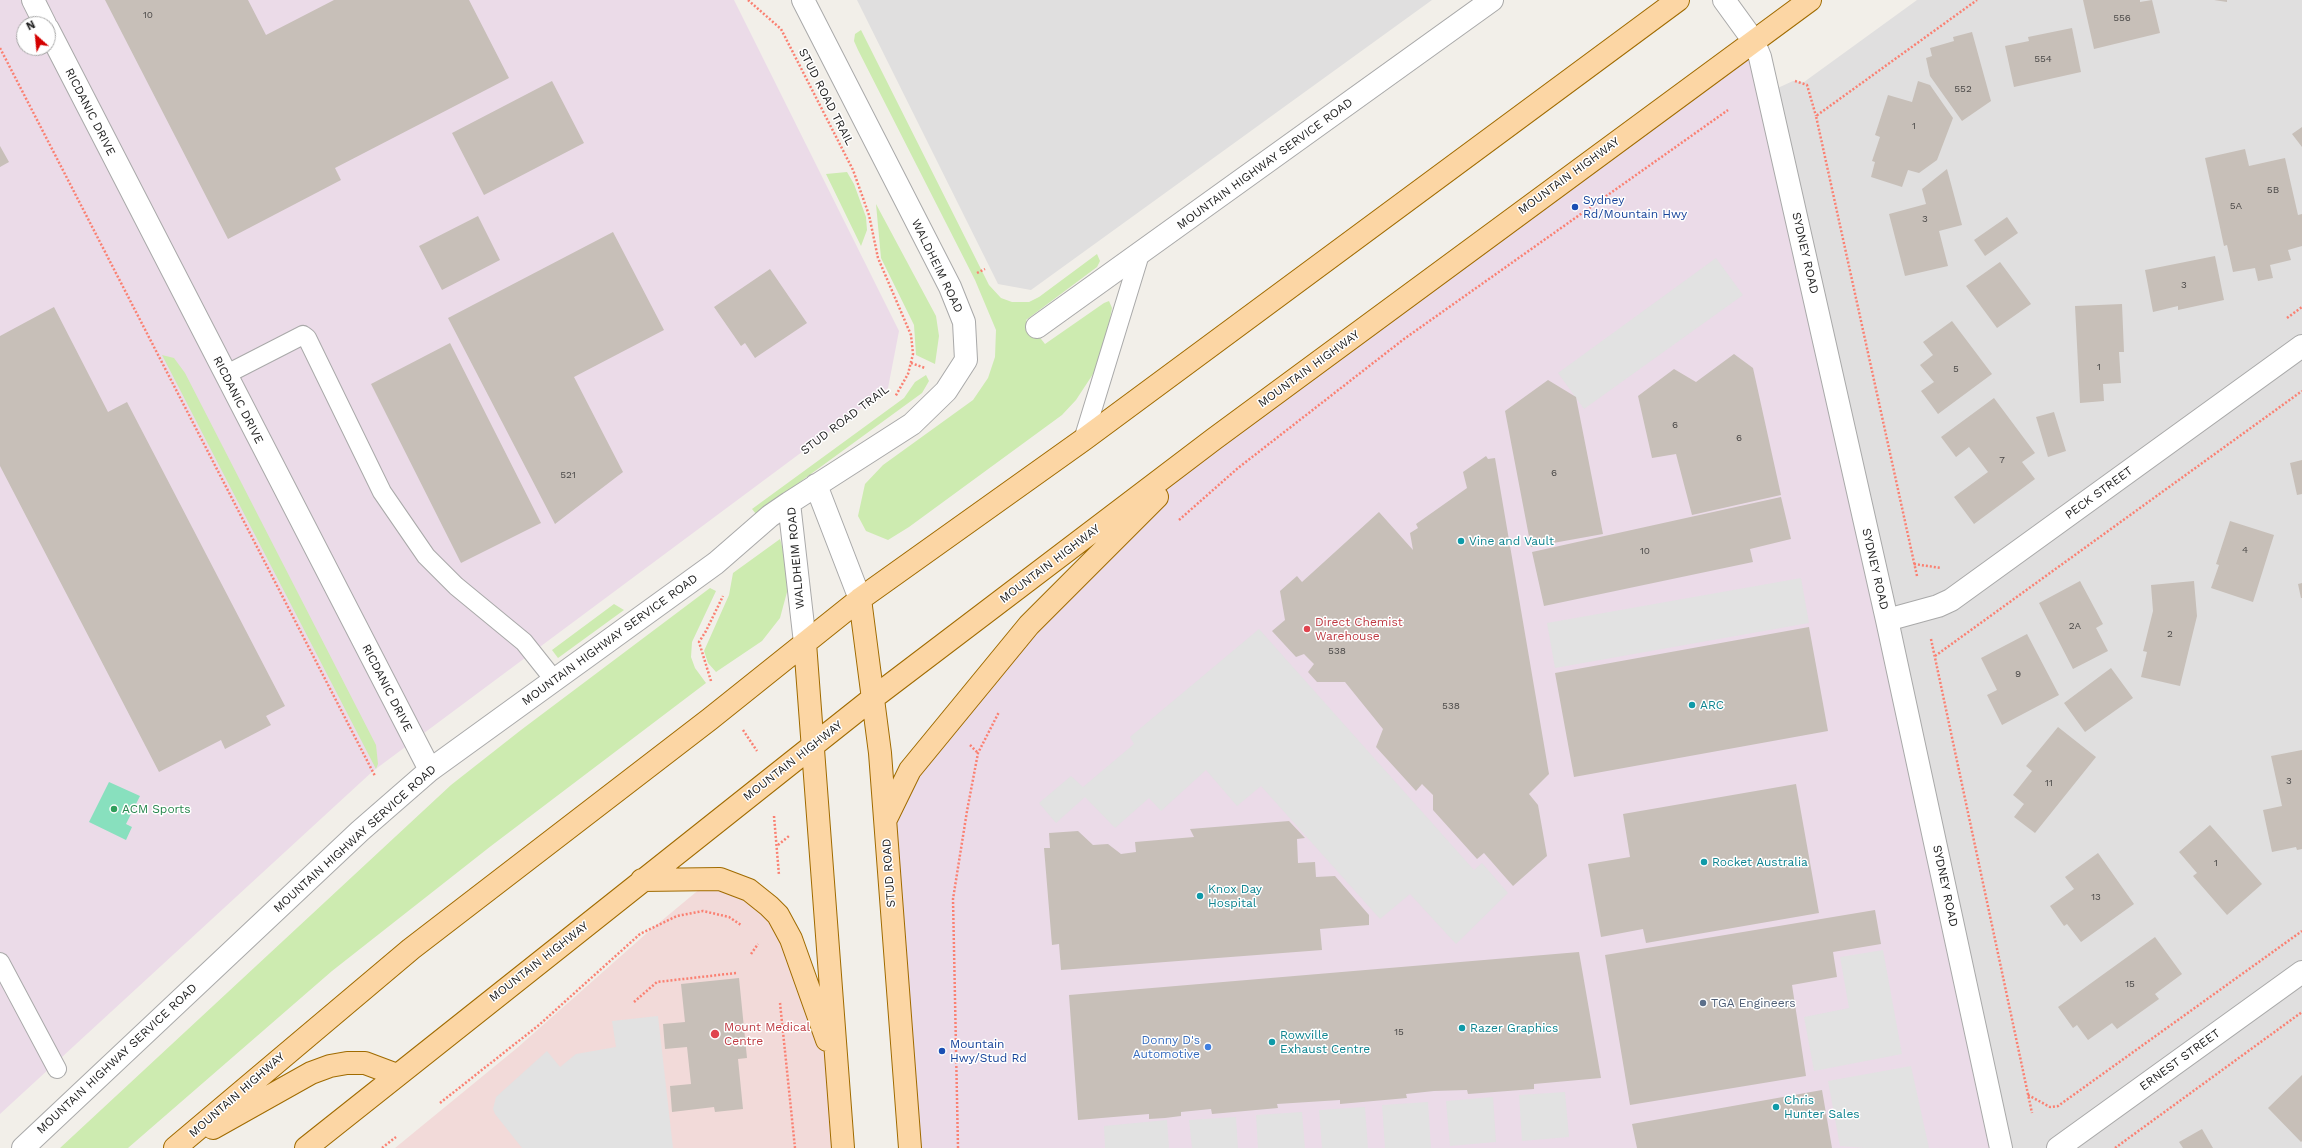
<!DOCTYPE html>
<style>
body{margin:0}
#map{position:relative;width:2302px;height:1148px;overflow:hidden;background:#f2efe9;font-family:"Work Sans",sans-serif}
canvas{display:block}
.north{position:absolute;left:16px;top:16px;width:40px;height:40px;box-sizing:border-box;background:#fff;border:1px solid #a7a7a7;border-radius:50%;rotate:333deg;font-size:11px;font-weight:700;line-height:16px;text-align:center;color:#222}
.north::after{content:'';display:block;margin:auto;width:14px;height:18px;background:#d40000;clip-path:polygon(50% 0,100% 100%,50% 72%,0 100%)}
</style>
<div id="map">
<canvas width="2302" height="1148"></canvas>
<div class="north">N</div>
</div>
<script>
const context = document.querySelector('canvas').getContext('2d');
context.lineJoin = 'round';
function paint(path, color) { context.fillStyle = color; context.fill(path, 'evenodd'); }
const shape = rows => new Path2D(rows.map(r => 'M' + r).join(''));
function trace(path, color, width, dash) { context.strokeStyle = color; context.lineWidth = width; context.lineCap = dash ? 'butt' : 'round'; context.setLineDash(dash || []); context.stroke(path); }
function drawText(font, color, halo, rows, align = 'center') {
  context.font = font + ' "Work Sans",sans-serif'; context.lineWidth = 3; context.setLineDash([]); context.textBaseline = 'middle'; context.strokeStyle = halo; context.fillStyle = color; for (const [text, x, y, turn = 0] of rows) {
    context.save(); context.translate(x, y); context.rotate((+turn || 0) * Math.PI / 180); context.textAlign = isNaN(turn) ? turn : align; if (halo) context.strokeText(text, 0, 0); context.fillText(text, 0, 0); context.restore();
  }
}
paint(shape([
 [857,0,1432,0,1031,290,998,284],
 [1917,0,2302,0,2302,1148,2001,1148,1769,92,1793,81,1804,82]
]), '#e0dfdf');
paint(shape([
 [713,878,769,906,836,1065,843,1148,395,1148,517,1048,648,932]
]), '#f2dad9');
paint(shape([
 [0,0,734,0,899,331,888,388,373,771,0,1114],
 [24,24,48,24,48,48,24,48],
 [1753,40,2001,1148,910,1148,885,819,981,684,1214,439]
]), '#ebdbe8');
paint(shape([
 [861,30,989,285,1001,298,1012,302,1029,302,1039,297,1097,254,1100,261,1097,267,1026,320,1045,344,1104,303,1109,301,1112,308,1106,342,1095,371,1076,400,1062,415,909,527,888,540,866,531,858,516,865,484,883,465,973,400,988,378,995,357,996,330,975,280,858,50,854,41,855,34],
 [847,172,854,184,866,217,867,230,861,246,826,174],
 [876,204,936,316,939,336,935,364,916,355,914,325,881,258],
 [162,355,174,358,185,373,376,745,378,764,376,769],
 [926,375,929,381,922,393,756,514,752,509,904,398,915,382],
 [780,539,786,560,787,592,780,618,762,641,716,672,708,663,704,651,729,595,733,573],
 [710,588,716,591,692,642,691,657,695,668,706,683,491,846,332,971,128,1148,60,1148,451,785,521,730],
 [614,604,624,610,558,658,552,650]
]), '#cdebb0');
paint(shape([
 [109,782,140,796,126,824,132,827,126,840,89,822]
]), '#88e0be');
paint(shape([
 [1716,258,1743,295,1584,409,1558,373],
 [1801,578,1809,623,1555,668,1547,623],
 [1259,629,1474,870,1482,863,1508,893,1456,944,1410,894,1380,919,1261,786,1237,806,1206,770,1161,811,1149,798,1115,828,1085,797,1056,823,1039,803,1071,776,1083,787,1134,744,1130,737],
 [1883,950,1902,1054,1814,1071,1804,1017,1849,1008,1840,957],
 [658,1016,673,1148,522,1148,495,1114,493,1109,496,1097,547,1051,560,1067,576,1054,616,1047,612,1021],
 [1911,1066,1929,1148,1865,1148,1840,1146,1828,1081],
 [1565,1092,1569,1137,1522,1141,1519,1095],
 [1493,1097,1496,1142,1450,1146,1446,1101],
 [1428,1102,1431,1148,1385,1148,1382,1105],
 [1365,1107,1368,1148,1322,1148,1319,1110],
 [1302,1112,1305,1148,1258,1148,1256,1115],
 [1236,1117,1238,1148,1192,1148,1189,1120],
 [1167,1120,1169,1148,1105,1148,1104,1126]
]), '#e2e2e2');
paint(shape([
 [105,0,248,0,266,35,334,0,469,0,509,78,335,168,341,180,228,239],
 [2083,0,2140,0,2140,2,2152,0,2160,33,2094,49],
 [2214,0,2227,0,2227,2],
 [2072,28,2081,72,2014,87,2005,46,2029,41,2028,37],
 [1972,32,1991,101,1962,121,1930,76,1926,58,1932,56,1930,48,1954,41,1953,37],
 [552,81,584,143,484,195,452,133],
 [1918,81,1930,85,1953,118,1937,160,1919,173,1908,170,1902,187,1871,177,1875,162,1872,161,1880,137,1875,135,1888,95,1912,102],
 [2302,127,2302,147,2292,134],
 [0,146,9,162,0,167],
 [2245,149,2249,166,2285,158,2298,215,2302,214,2302,246,2288,250,2291,260,2270,265,2273,278,2258,281,2255,268,2233,272,2227,245,2224,246,2205,158],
 [1947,169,1962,225,1939,231,1948,266,1905,276,1889,214,1926,204,1922,189],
 [478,216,500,260,442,290,419,246],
 [2007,217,2018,233,1985,256,1974,240],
 [613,232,664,330,574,377,623,472,555,524,448,318],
 [2215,256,2224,300,2178,310,2178,306,2153,312,2145,270],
 [2000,262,2031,304,1997,328,1966,286],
 [770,269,807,323,755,358,745,343,741,346,714,307],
 [2122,304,2124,352,2119,352,2121,383,2103,384,2104,401,2080,403,2075,306],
 [54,307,108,412,127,402,285,706,266,716,271,725,225,749,221,740,159,772,0,466,0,336],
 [1952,321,1992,374,1938,414,1921,391,1934,382,1920,365,1933,355,1923,342],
 [450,343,541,523,461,563,371,384],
 [1734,354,1753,368,1781,495,1692,515,1676,454,1652,458,1638,396,1674,369,1696,382],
 [1548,380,1576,397,1603,534,1531,547,1505,411],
 [1994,398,2035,453,2022,462,2035,479,1974,524,1954,497,1988,472,1969,447,1956,457,1941,437],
 [2054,412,2066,451,2048,457,2036,417],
 [1486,456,1488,459,1495,458,1549,774,1529,794,1538,805,1547,856,1513,886,1484,853,1477,859,1433,810,1433,795,1422,784,1416,791,1376,747,1383,729,1345,682,1317,682,1308,672,1314,664,1304,654,1296,657,1272,631,1285,620,1280,591,1297,576,1302,582,1379,512,1413,550,1410,533,1418,528,1416,524,1467,488,1463,472],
 [2302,460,2302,494,2297,495,2290,463],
 [1781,497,1791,539,1750,549,1753,562,1544,606,1532,552],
 [2230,521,2274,535,2253,602,2211,588,2219,565,2216,564],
 [2080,581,2103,624,2096,628,2108,651,2073,669,2039,603],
 [2194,581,2197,616,2180,686,2141,677,2147,652,2143,651,2153,611,2151,585],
 [2302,583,2302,598,2301,598,2298,584],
 [1809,627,1828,731,1574,777,1555,673],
 [2027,634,2059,695,2002,725,1987,695,1997,690,1981,658],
 [2111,668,2133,698,2085,732,2064,703],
 [2058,727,2096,757,2035,833,2014,817,2024,804,2013,795,2032,771,2026,766],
 [2302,750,2302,849,2297,850,2296,847,2272,852,2263,810,2282,806,2271,756],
 [1796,784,1819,913,1646,943,1643,929,1601,937,1588,864,1630,857,1623,814],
 [1289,821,1305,838,1297,839,1298,863,1315,862,1316,877,1335,876,1369,915,1369,925,1320,929,1322,950,1061,970,1059,944,1052,945,1044,848,1050,848,1049,833,1078,831,1093,845,1108,844,1121,854,1136,852,1135,842,1194,837,1190,829],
 [2210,825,2262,884,2227,915,2193,876,2197,873,2179,852],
 [2098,853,2134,904,2081,942,2067,924,2064,926,2050,906,2074,889,2065,877],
 [1875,910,1881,944,1833,952,1837,977,1792,985,1806,1076,1630,1105,1605,955],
 [2155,937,2182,974,2155,994,2159,999,2117,1029,2112,1023,2088,1040,2077,1025,2073,1028,2058,1007],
 [1579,952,1601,1078,1534,1084,1534,1089,1468,1094,1467,1090,1434,1091,1406,1094,1407,1098,1340,1104,1340,1100,1277,1104,1278,1108,1212,1114,1211,1109,1181,1112,1181,1116,1165,1118,1149,1119,1149,1114,1078,1120,1069,995],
 [739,978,747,1058,738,1059,743,1109,715,1112,714,1107,672,1112,670,1086,691,1084,687,1047,665,1049,663,1024,685,1022,681,984],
 [2302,1075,2302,1141,2301,1142,2268,1108],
 [1822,1090,1832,1148,1637,1148,1632,1124],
 [2202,1129,2213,1148,2183,1148,2179,1142]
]), '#c7bfb8');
const service = shape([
 [225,375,303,335,307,338,382,492,426,556,456,586,524,642,555,681],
 [1083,440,1140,254],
 [0,962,57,1069]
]);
const minor = shape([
 [33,0,45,24],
 [803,0,950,287,964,322,966,360,946,391,912,424,789,503,805,643],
 [1724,0,1753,40,1760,57,1887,620,2001,1148],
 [48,29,430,770],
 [1037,327,1492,0],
 [816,485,860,599],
 [1887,620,1938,606,1951,600,2302,346],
 [23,1148,360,831,430,770,716,563,770,516,789,503],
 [2058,1148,2302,972]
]);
const primary = shape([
 [860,599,880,753,910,1148],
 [805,643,843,1148],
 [886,819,910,770,1029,625,1157,497],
 [642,880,720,879,749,890,769,906,778,915,791,939,827,1040],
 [213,1128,311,1073,330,1066,347,1063,365,1063,397,1075],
 [175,1148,411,949,710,719,860,599,1083,440,1678,0],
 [306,1148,873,698,1214,439,1810,0]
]);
trace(service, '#a9a9a9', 20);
trace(minor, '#a9a9a9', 24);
trace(primary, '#a06b00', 24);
trace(shape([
 [748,0,781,29,853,170,869,215,878,258,911,335,913,354,908,374,895,397],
 [0,48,375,776],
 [1795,81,1807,85,1816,116],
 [977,273,985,269],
 [2287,318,2302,307],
 [911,363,925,368],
 [1179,520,1238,468,1404,339,1728,110],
 [1914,564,1941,568],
 [1917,576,1816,116,1977,0],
 [1931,639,2032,1113],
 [1935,656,2302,391],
 [711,681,699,642,706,631,723,596],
 [743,730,757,751],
 [970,745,978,753],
 [774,816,779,875],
 [778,845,789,836],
 [751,954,758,944],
 [634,1002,657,982,736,973],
 [780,1003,795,1148],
 [2028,1095,2050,1107,2058,1106,2302,931],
 [440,1103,539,1025,640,934,677,916,703,911,729,917,741,925],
 [382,1148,396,1137],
 [958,1148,953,899,967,811,978,753,999,712],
 [2115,1148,2302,1012]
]), '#fa8072', 2.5, [2, 2]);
trace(service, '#fff', 18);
trace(minor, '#fff', 22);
trace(primary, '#fcd6a4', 22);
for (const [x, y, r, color] of [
 [1575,207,4,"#1a4fb4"],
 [1461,541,4,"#0f9aa8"],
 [1307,629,4,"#e0444e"],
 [1692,705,4,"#0f9aa8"],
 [114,809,4,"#2e9e5b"],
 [1704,862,4,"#0f9aa8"],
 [1200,896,4,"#0f9aa8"],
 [1703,1003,4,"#5c6f8a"],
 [1462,1028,4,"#0f9aa8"],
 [715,1034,5,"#e0444e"],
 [1272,1042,4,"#0f9aa8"],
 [1208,1047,4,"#3f7fe0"],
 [942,1051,4,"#1a4fb4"],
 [1776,1107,4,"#0f9aa8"]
]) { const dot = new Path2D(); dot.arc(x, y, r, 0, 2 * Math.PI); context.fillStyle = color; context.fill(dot); trace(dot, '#fff', 1.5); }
drawText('10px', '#4b4948', null, [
 ["10",148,15],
 ["556",2122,18],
 ["554",2043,59],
 ["552",1963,89],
 ["1",1914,126],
 ["5B",2273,190],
 ["5A",2236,206],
 ["3",1925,219],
 ["3",2184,285],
 ["1",2099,367],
 ["5",1956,369],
 ["6",1675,425],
 ["6",1739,438],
 ["7",2002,460],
 ["6",1554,473],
 ["521",568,475],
 ["4",2245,550],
 ["10",1645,551],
 ["2A",2075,626],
 ["2",2170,634],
 ["538",1337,651],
 ["9",2018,674],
 ["538",1451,706],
 ["3",2289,781],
 ["11",2049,783],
 ["1",2216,863],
 ["13",2096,897],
 ["15",2130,984],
 ["15",1399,1032]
]);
drawText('12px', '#222', '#fff', [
 ["STUD ROAD TRAIL",826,97,63],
 ["RICDANIC DRIVE",90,112,63],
 ["MOUNTAIN HIGHWAY SERVICE ROAD",1265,164,-36],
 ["MOUNTAIN HIGHWAY",1569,176,-36],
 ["SYDNEY ROAD",1805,253,77],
 ["WALDHEIM ROAD",937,266,64],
 ["MOUNTAIN HIGHWAY",1309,369,-36],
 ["RICDANIC DRIVE",238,400,63],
 ["STUD ROAD TRAIL",845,420,-37],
 ["PECK STREET",2099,493,-36],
 ["WALDHEIM ROAD",796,558,-95],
 ["MOUNTAIN HIGHWAY",1050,564,-37],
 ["SYDNEY ROAD",1875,569,77],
 ["MOUNTAIN HIGHWAY SERVICE ROAD",610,640,-36],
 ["RICDANIC DRIVE",387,688,63],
 ["MOUNTAIN HIGHWAY",793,761,-38],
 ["MOUNTAIN HIGHWAY SERVICE ROAD",355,839,-42],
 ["STUD ROAD",889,873,-94],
 ["SYDNEY ROAD",1945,886,78],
 ["MOUNTAIN HIGHWAY",539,962,-38],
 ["MOUNTAIN HIGHWAY SERVICE ROAD",117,1059,-43],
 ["ERNEST STREET",2180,1060,-36],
 ["MOUNTAIN HIGHWAY",237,1095,-41]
]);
drawText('12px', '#164399', '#fff', [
 ["Sydney",1583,200],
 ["Rd/Mountain Hwy",1583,214],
 ["Mountain",950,1044],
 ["Hwy/Stud Rd",950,1058]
], 'left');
drawText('12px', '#0d838f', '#fff', [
 ["Vine and Vault",1469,541],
 ["ARC",1700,705],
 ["Rocket Australia",1712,862],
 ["Knox Day",1208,889],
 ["Hospital",1208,903],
 ["Razer Graphics",1470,1028],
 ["Rowville",1280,1035],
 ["Exhaust Centre",1280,1049],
 ["Chris",1784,1100],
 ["Hunter Sales",1784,1114]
], 'left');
drawText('12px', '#be3a42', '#fff', [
 ["Direct Chemist",1315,622],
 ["Warehouse",1315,636],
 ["Mount Medical",724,1027],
 ["Centre",724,1041]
], 'left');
drawText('12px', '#27864d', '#fff', [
 ["ACM Sports",122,809]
], 'left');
drawText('12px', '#4e5e75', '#fff', [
 ["TGA Engineers",1711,1003]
], 'left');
drawText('12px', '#366cbe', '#fff', [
 ["Donny D's",1200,1040],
 ["Automotive",1200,1054]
], 'right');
</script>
